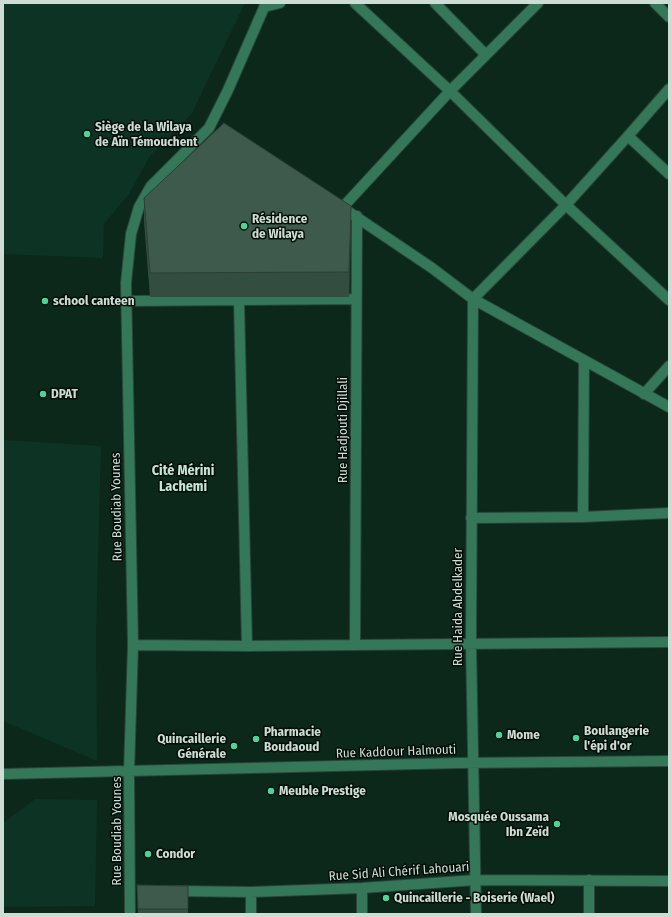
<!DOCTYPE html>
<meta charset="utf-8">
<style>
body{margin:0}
#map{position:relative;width:672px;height:917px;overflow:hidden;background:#0b281b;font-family:"Fira Sans Condensed",sans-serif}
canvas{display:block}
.frame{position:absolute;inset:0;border:4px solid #cdddd4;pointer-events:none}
</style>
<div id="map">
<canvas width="672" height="917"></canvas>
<div class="frame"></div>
</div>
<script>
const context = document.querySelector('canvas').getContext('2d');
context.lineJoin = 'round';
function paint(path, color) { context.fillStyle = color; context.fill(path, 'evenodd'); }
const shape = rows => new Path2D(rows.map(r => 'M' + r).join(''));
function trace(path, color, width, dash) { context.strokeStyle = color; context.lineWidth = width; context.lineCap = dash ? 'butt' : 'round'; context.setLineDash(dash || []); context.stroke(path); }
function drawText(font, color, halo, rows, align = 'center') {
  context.font = font + ' "Fira Sans Condensed",sans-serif'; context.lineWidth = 3; context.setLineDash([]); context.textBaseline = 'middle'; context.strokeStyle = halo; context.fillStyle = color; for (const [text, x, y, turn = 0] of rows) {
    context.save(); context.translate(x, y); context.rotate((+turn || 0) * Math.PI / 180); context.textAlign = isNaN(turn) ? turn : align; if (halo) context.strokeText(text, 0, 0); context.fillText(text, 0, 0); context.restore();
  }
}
paint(shape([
 [3,3,245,3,192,113,150,156,129,194,104,224,103,258,3,254],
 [3,440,101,446,96,635,97,761,3,721],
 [35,799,97,800,95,906,3,907,3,823]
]), '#0d3324');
const minor = shape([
 [355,3,450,91,566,205,669,300],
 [435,3,486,55],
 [655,3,669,17],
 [264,7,280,3],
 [628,136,669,174],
 [340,206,432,268,473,299,669,407],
 [343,207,450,91,538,3],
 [126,301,356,299],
 [239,301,247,646],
 [644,394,669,366],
 [583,517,584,360],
 [471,518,583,517,669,513],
 [355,644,357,216],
 [133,645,247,646,669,642],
 [3,774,459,763,669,761],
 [589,880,589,914],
 [175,891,251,892,362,888,476,880,669,881],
 [251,892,251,914],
 [130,914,129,772,133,645,126,283,131,234,139,207,151,186,209,128,228,90,266,3],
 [362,914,362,888],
 [476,914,471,644,473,299,566,205,628,136,669,89]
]);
trace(minor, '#2a4539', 12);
trace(minor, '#357759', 10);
paint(shape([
 [144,198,351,230,349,297,150,297,144,222],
 [137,885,188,886,188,914,138,914]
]), '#344d41');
paint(shape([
 [351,206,351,230,349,297,349,272]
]), '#2b3f35');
const building = shape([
 [224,123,351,206,349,272,150,273,144,198,224,123],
 [137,885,188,886,188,909,138,909,137,885]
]);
paint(building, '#3d5a4c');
trace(building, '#2b3f35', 1);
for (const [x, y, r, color] of [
 [87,134,4,"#4cd49b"],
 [244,226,4,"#4cd49b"],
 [45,301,4,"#4cd49b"],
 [43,394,4,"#4cd49b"],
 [499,735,4,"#4cd49b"],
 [576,738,4,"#4cd49b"],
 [256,739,4,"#4cd49b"],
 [234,746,4,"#4cd49b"],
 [271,791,4,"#4cd49b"],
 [557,824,4,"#4cd49b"],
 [148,854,4,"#4cd49b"],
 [386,898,4,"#4cd49b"]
]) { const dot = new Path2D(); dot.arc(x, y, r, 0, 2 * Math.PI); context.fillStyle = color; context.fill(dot); trace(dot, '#040e08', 1.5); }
drawText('bold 13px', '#cdddd4', '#040e08', [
 ["Siège de la Wilaya",95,127],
 ["de Aïn Témouchent",95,142],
 ["Résidence",252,219],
 ["de Wilaya",252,234],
 ["school canteen",53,301],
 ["DPAT",51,394],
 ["Boulangerie",584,731],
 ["l'épi d'or",584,746],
 ["Pharmacie",264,732],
 ["Boudaoud",264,747],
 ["Mome",507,735],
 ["Quincaillerie",226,739,"right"],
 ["Générale",226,754,"right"],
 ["Meuble Prestige",279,791],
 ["Mosquée Oussama",549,817,"right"],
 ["Ibn Zeïd",549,832,"right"],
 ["Condor",156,854],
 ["Quincaillerie - Boiserie (Wael)",394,898]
], 'left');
drawText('13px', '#cdddd4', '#040e08', [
 ["Rue Hadjouti Djillali",343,430,-90],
 ["Rue Boudiab Younes",117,507,-91],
 ["Rue Haida Abdelkader",458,607,-90],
 ["Rue Kaddour Halmouti",396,752,-2],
 ["Rue Boudiab Younes",117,831,-90],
 ["Rue Sid Ali Chérif Lahouari",399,872,-4]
]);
drawText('bold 14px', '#c4e5d4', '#040e08', [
 ["Cité Mérini",183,471],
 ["Lachemi",183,487]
]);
</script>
